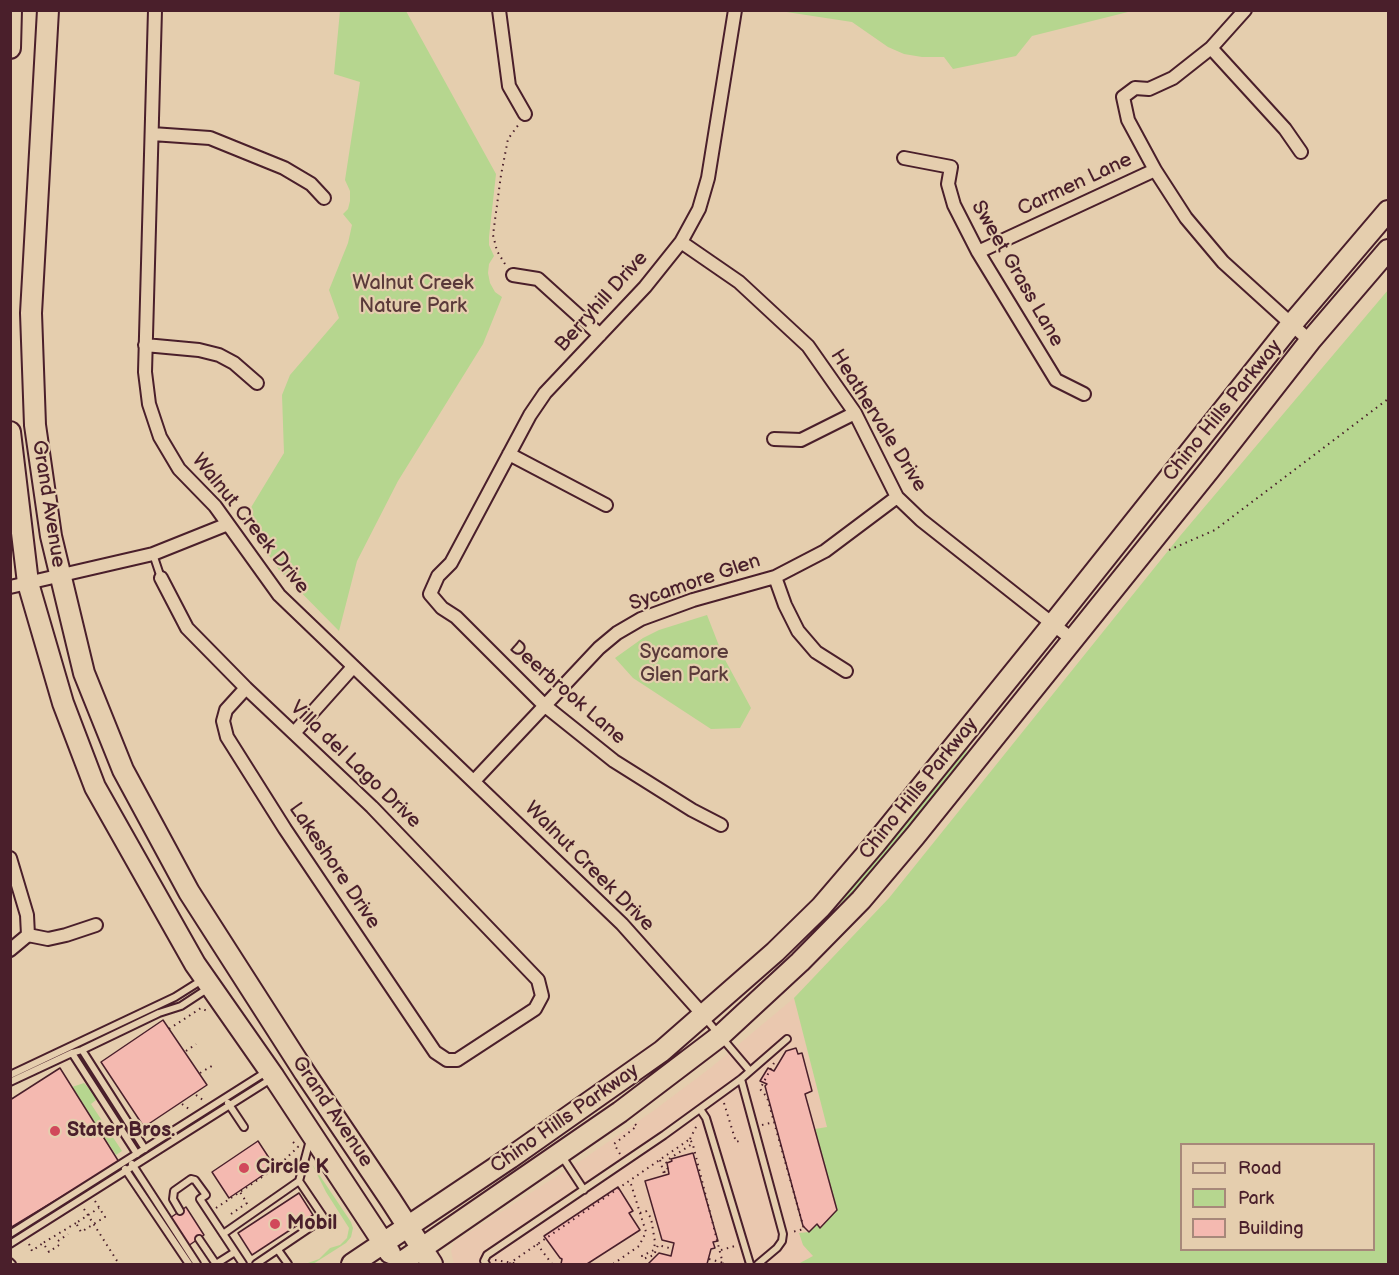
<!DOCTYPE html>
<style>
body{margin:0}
#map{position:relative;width:1399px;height:1275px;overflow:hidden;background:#e5ceae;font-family:"Balsamiq Sans",sans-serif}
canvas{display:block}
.frame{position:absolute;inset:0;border:12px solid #4a1f2b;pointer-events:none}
.legend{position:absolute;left:1180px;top:1143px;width:195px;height:108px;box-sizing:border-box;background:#e5ceae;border:2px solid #a7887a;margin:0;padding:8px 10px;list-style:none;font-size:18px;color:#4a1f2b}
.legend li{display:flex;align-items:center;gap:12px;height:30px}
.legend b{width:30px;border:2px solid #a7887a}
</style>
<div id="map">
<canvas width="1399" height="1275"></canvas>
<div class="frame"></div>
<ul class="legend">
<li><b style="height:8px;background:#e5ceae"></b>Road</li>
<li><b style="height:16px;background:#b6d68f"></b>Park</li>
<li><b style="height:16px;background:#f4b9b0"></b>Building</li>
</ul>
</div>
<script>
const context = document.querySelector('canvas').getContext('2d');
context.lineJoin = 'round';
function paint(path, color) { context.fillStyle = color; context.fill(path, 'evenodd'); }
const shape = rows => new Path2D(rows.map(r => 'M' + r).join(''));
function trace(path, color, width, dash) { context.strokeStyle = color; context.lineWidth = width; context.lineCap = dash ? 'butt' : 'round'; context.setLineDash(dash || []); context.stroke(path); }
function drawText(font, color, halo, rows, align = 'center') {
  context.font = font + ' "Balsamiq Sans",sans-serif'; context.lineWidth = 4.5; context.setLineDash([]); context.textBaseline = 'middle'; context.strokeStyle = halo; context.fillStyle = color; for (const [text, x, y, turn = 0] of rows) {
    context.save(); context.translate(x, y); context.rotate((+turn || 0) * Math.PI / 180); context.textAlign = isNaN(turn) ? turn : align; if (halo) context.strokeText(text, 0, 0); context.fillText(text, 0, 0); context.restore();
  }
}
paint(shape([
 [794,998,828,1131,874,1194,813,1257,798,1264,454,1264,451,1251,454,1242,579,1162,653,1111,709,1069]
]), '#eac8af');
paint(shape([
 [340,11,406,11,496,174,489,237,489,245,494,256,489,264,488,273,490,283,495,292,502,297,483,344,398,481,357,561,339,631,279,570,244,519,284,453,282,395,290,375,339,318,329,290,348,243,352,225,343,214,348,209,350,201,350,191,345,180,360,82,334,74],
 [780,11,1132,11,1032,36,1016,56,953,69,944,57,922,57,904,54,888,47,852,22],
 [1388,290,1388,1264,798,1264,813,1256,803,1245,799,1233,809,1232,817,1224,821,1228,837,1210,815,1129,827,1127,794,998,889,898,1180,536],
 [1182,1144,1374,1144,1374,1250,1182,1250],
 [707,615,723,656,751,708,740,728,711,729,633,678,615,658,643,638,659,630],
 [971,741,961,765,875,872,835,912,851,887],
 [84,1083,93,1092,96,1100,91,1104,122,1151,116,1155,72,1087],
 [312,1164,351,1222,353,1228,351,1237,346,1243,313,1264,310,1264,308,1263,319,1259,330,1248,340,1245,347,1238,349,1228,326,1192]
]), '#b6d68f');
const building = shape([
 [163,1020,207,1085,144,1127,101,1062,163,1020],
 [796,1048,798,1054,802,1053,812,1091,805,1094,837,1210,820,1228,817,1224,809,1232,803,1226,765,1086,767,1084,760,1081,768,1068,774,1071,786,1051,796,1048],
 [60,1068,119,1162,10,1228,10,1100,60,1068],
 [258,1141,275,1167,229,1198,212,1172,258,1141],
 [693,1153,718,1241,713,1242,715,1248,711,1249,707,1264,648,1264,659,1253,671,1256,674,1243,662,1240,645,1181,669,1174,667,1163,672,1161,671,1159,693,1153],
 [618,1187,633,1211,629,1213,640,1230,587,1264,561,1264,562,1259,560,1258,544,1236,618,1187],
 [299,1193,313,1215,252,1255,238,1233,299,1193],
 [186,1207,204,1235,188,1246,170,1218,186,1207]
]);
paint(building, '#f4b9b0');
trace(building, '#4a1f2b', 1.5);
const lane = shape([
 [153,554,161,578],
 [705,1018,750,1071],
 [82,1050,145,1149],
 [72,1053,137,1154],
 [10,1075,175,997,202,980],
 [741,1079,783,1234,782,1241,777,1248,758,1264],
 [10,1082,72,1053,82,1050,159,1013,181,1006,207,989],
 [228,1103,244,1127],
 [700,1109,706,1118,750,1264],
 [561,1155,584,1190],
 [132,1164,197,1264],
 [125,1169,189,1264],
 [180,1211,173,1199,174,1191,191,1179,195,1180,206,1195,200,1199,243,1264],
 [10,1234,266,1072],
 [223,1234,299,1181,310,1140],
 [199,1239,216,1264],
 [10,1244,271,1079],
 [278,1250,288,1264],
 [10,1262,12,1264],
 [216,1264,235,1252],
 [256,1264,324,1218,299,1181],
 [486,1264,484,1261,487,1255,664,1135,741,1079,787,1039]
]);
const street = shape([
 [155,10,145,372,149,404,160,437,179,469,215,506,279,595,622,924,697,1008],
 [499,10,509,86,525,114],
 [1245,10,1211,48,1173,78,1149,89,1135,88,1123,97,1128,120,1155,170,1186,218,1223,262,1310,341],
 [1211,48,1285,129,1301,152],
 [152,134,210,138,284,168,311,184,324,198],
 [904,158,951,167,948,184,954,205,978,252,1056,380,1084,394],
 [681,242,739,282,808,346,855,413,897,497,921,520,1073,640],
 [978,252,1155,170],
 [513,275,538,279,600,335],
 [145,345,199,350,219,355,234,363,257,383],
 [774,439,801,440,855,413],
 [509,454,606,505],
 [775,577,785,605,798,631,816,652,846,671],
 [161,578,187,628,246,688,372,807,538,980,542,996,535,1009,457,1060,447,1060,435,1052,285,829,227,737,223,721,226,710,246,688],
 [10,587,153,554,228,524],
 [295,732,353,667],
 [474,781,599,648,617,633,641,619,693,600,775,577,825,551,897,497],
 [721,825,692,810,614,761,544,705,456,617,442,608,430,594,438,576,451,563,530,415,545,393,645,287,681,242,699,209,708,178,735,10],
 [10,858,27,915,28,935],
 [28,935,48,939,66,935,96,925],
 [10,950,28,935]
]);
const primary = shape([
 [48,10,31,313,35,425,51,536,84,673,123,770,189,892,305,1073,390,1199,432,1264],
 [10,48,11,10],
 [10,432,28,583,63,703,95,787,195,964,274,1077,390,1253],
 [352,1264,510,1158,662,1051,775,952,821,907,875,844,1053,624,1291,325,1388,211],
 [399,1264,620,1112,720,1036,800,962,861,900,915,836,1210,469,1310,341,1388,250]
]);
trace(lane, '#4a1f2b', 10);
trace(street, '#4a1f2b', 16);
trace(primary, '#4a1f2b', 24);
trace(shape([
 [505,264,497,251,493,235,501,175,508,139,519,124],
 [1169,550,1215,530,1388,399],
 [169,1029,201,1008,207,1011],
 [186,1051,196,1044],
 [774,1063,760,1089,767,1097,804,1229,792,1232],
 [200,1073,212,1066],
 [196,1095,203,1100],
 [724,1103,736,1142,742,1140],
 [182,1104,189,1109],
 [762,1125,774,1122],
 [690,1139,697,1125],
 [620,1154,614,1144,637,1126,634,1123],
 [660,1160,664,1174],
 [664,1172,668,1171,666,1161,692,1144],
 [95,1201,105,1217,81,1232,76,1223,99,1208],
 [216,1208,277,1167,298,1147,293,1142,296,1140],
 [84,1209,119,1264],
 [640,1213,646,1211,651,1218,655,1242,654,1250,642,1256,643,1259,654,1255,658,1245,673,1249],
 [231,1214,247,1203,240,1192],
 [58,1241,68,1234],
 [29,1244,32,1251,43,1243],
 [537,1244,552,1264],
 [59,1245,49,1252,43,1243,76,1223],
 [721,1250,735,1246],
 [709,1259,724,1263],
 [495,1260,519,1264],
 [511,1264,510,1263,690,1139,693,1145,723,1264],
 [613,1264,639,1246,646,1232,630,1181]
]), '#4a1f2b', 2, [1.5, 4.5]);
trace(lane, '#e5ceae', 6);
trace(street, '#e5ceae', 12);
trace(primary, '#e5ceae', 20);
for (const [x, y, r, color] of [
 [55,1131,6,"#d1495b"],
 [244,1168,6,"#d1495b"],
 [275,1224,6,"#d1495b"]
]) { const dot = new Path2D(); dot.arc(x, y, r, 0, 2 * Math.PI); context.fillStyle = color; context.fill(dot); trace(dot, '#e5ceae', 2); }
drawText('20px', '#4a1f2b', '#e5ceae', [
 ["Carmen Lane",1075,185,-25],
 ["Sweet Grass Lane",1017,274,60],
 ["Berryhill Drive",602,302,-48],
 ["Chino Hills Parkway",1223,411,-51],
 ["Heathervale Drive",878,421,58],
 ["Grand Avenue",48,504,81],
 ["Walnut Creek Drive",250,524,51],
 ["Sycamore Glen",695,583,-19],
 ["Deerbrook Lane",567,693,41],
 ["Villa del Lago Drive",355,765,44],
 ["Chino Hills Parkway",919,789,-51],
 ["Lakeshore Drive",334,866,56],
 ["Walnut Creek Drive",589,867,45],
 ["Grand Avenue",332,1112,56],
 ["Chino Hills Parkway",565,1119,-35]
]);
drawText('20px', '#5a3a3a', '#e5ceae', [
 ["Walnut Creek",413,284],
 ["Nature Park",413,307],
 ["Sycamore",684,653],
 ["Glen Park",684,676]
]);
drawText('bold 20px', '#4a1f2b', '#e5ceae', [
 ["Stater Bros.",67,1131],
 ["Circle K",256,1168],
 ["Mobil",287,1224]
], 'left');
</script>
